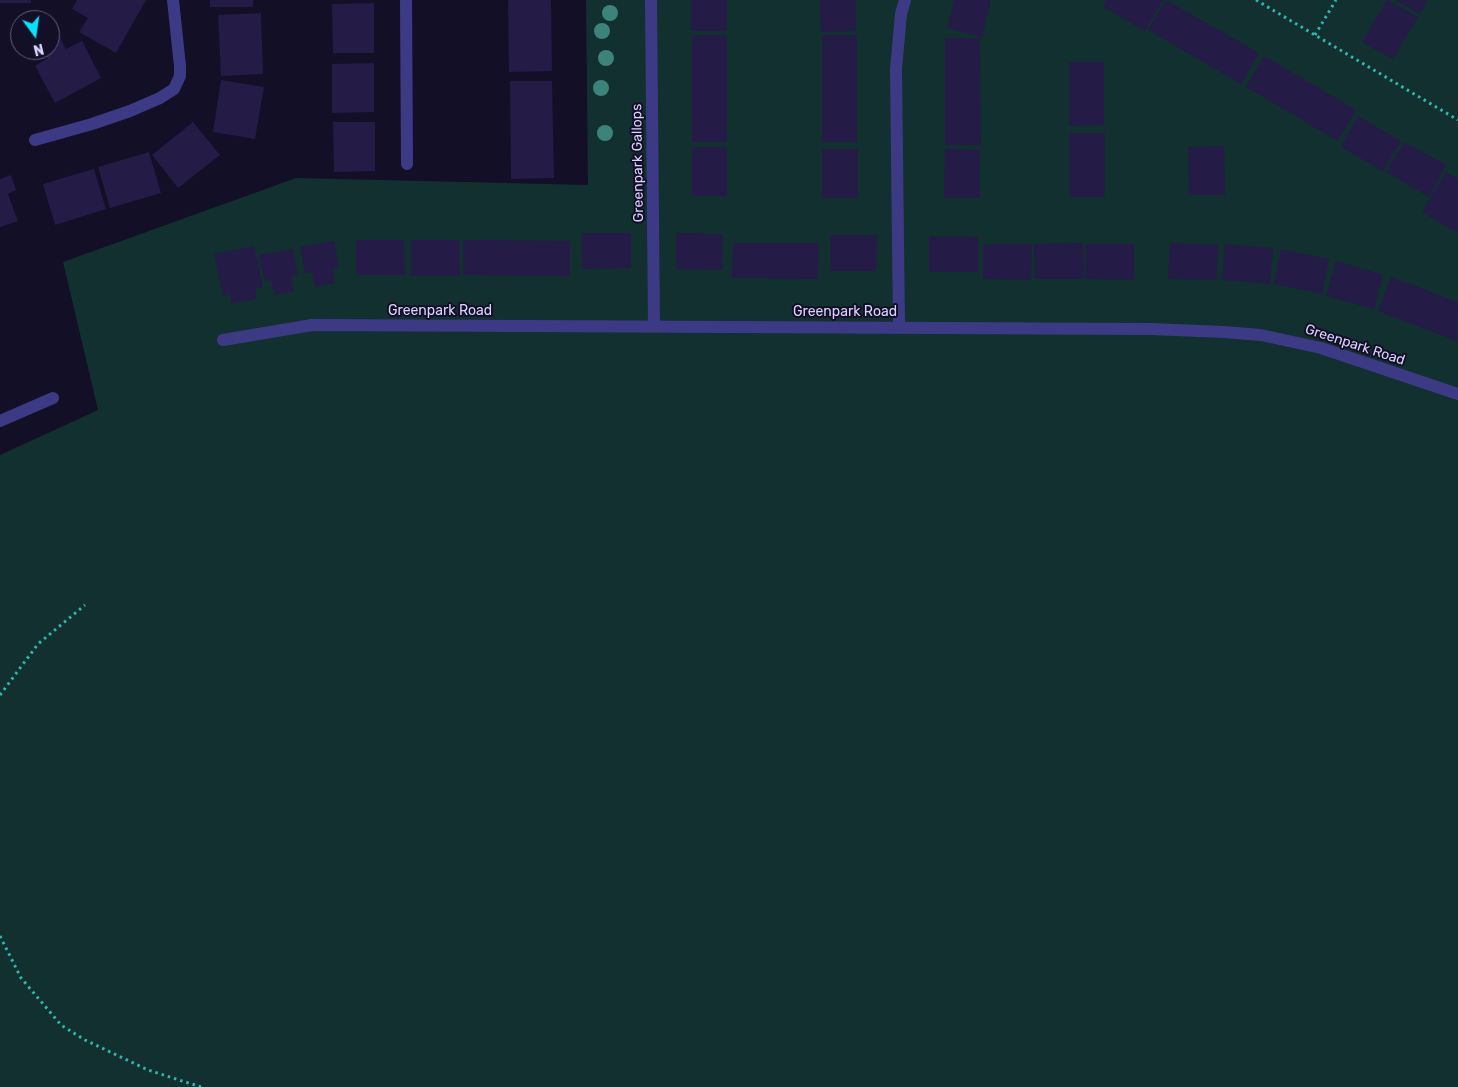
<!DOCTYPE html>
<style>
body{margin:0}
#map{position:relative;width:1458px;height:1087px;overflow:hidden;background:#130f26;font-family:Rubik,sans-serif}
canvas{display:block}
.north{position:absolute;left:10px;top:10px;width:50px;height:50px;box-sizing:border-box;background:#130f26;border:1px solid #625e7d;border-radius:50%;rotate:166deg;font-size:14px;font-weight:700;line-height:20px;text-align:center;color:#d9d4ff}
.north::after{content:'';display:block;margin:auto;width:18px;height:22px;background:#00e5ff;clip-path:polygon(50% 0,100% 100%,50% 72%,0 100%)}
</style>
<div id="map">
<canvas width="1458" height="1087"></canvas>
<div class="north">N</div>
</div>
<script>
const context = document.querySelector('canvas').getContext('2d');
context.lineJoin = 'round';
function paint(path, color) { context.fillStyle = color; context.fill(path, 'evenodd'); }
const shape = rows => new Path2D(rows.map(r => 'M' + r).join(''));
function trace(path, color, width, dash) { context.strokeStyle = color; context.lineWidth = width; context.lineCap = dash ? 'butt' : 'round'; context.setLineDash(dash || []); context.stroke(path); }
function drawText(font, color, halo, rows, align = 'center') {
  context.font = font + ' Rubik,sans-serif'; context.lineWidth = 4; context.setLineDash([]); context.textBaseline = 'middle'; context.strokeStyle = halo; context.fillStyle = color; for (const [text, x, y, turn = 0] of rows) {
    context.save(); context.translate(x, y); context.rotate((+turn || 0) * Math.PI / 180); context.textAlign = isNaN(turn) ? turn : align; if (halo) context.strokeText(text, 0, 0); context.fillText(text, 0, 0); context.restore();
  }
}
paint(shape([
 [586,0,1458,0,1458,1087,0,1087,0,455,98,410,63,262,296,178,588,185]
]), '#12302f');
paint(shape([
 [0,0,31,0,31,3,0,3],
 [77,0,146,0,116,53,79,32,88,18,72,9],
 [210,0,253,0,253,7,210,7],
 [508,0,551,0,552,71,509,72],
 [691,0,727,0,727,31,691,31],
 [820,0,856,0,856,31,821,32],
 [954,0,991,0,982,37,947,28],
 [1106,0,1163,0,1145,31,1103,7],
 [1166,0,1259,53,1241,84,1148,30],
 [1387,0,1418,17,1393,59,1362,42],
 [1395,0,1428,0,1420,14],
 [374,3,374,53,333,53,332,4],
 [261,13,263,74,221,76,218,15],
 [58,34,66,49,82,41,101,78,55,103,35,66,48,58,44,50,50,50,50,38],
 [692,35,727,35,727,142,692,142],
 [822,35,857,35,857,142,822,142],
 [945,38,980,38,981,145,945,145],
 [1264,56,1356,110,1338,141,1246,87],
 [1069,62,1104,62,1104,125,1069,126],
 [374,63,374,112,332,113,332,64],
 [221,80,264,87,255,139,213,132],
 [510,81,552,81,554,178,511,179],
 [1358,116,1401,141,1383,171,1341,147],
 [193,122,220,155,178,188,152,155],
 [333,122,375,122,375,171,334,172],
 [1069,133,1105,133,1105,197,1069,197],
 [1404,142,1446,165,1429,197,1386,172],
 [1224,146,1225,195,1189,195,1188,147],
 [692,147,727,147,727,196,692,196],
 [822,149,858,149,858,198,822,198],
 [945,149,980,150,980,198,944,198],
 [149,152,161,193,110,208,98,167],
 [94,169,106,209,55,225,43,184],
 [1446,172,1458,179,1458,233,1422,212],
 [11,175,16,190,8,194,18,221,0,227,0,179],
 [581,233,631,233,631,268,582,269],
 [676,233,723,234,722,270,676,269],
 [830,235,877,235,876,271,830,271],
 [929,236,978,237,978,272,929,272],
 [356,240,404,240,405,275,356,275],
 [411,240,459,240,460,276,411,276],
 [463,240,570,241,570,276,463,275],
 [334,241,339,267,332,268,335,283,315,287,312,272,305,273,300,247],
 [733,243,819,243,818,279,732,278],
 [1083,243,1084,279,1035,279,1034,244],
 [1170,243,1218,245,1217,280,1168,279],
 [983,244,1032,244,1031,280,983,279],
 [1086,244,1134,244,1134,280,1085,279],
 [1225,244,1273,248,1270,284,1222,280],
 [254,246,263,287,255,289,257,298,232,304,230,294,223,296,214,254],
 [293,249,298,274,291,276,294,291,275,295,271,280,265,281,259,255],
 [1281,249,1329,259,1322,294,1274,284],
 [1336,261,1383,275,1374,309,1326,296],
 [1391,277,1458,302,1457,341,1378,311]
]), '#241b47');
trace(shape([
 [1256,0,1458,120],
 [1315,35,1336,0],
 [0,695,38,644,85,605],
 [0,936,21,978,61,1025,85,1040,148,1070,201,1087]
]), '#2fb8b0', 3, [2.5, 4]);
trace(shape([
 [406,0,407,164],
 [651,0,654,327],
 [35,140,92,124,130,111,160,98,174,89,180,76,180,66,173,0],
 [899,327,896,69,901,14,905,0],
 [223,340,312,325,1150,329,1224,332,1261,335,1321,348,1458,394],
 [0,421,53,398]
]), '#3d3a85', 12);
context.fillStyle = '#3d827b';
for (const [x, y] of [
 [610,13],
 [602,31],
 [606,58],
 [601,88],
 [605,133]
]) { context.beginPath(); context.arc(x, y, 8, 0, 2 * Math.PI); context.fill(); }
drawText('14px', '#d9d4ff', '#130f26', [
 ["Greenpark Gallops",638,163,-91],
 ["Greenpark Road",440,311],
 ["Greenpark Road",845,312],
 ["Greenpark Road",1355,345,18]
]);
</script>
